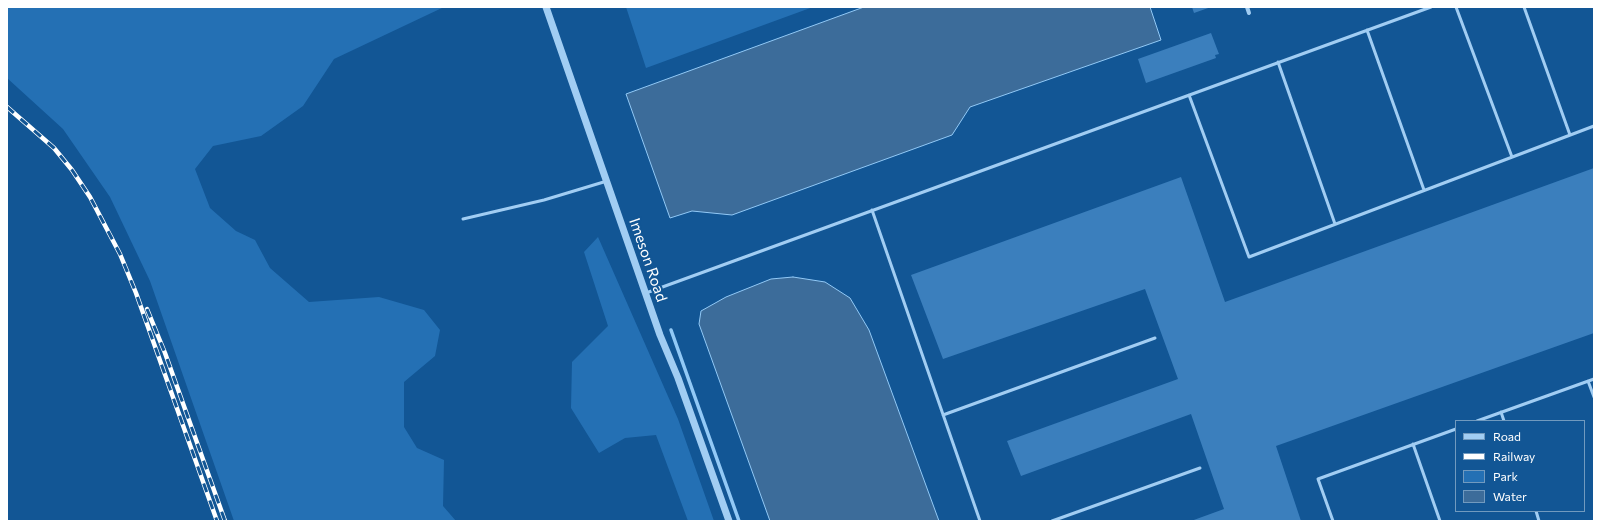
<!DOCTYPE html>
<style>
body{margin:0}
#map{position:relative;width:1601px;height:528px;overflow:hidden;background:#125695;font-family:Commissioner,sans-serif}
canvas{display:block}
.frame{position:absolute;inset:0;border:8px solid #fff;pointer-events:none}
.legend{position:absolute;left:1455px;top:420px;width:130px;height:92px;box-sizing:border-box;background:#125695;border:1px solid #719abf;margin:0;padding:5px 7px;list-style:none;font-size:12px;color:#fff}
.legend li{display:flex;align-items:center;gap:8px;height:20px}
.legend b{width:20px;border:1px solid #719abf}
</style>
<div id="map">
<canvas width="1601" height="528"></canvas>
<div class="frame"></div>
<ul class="legend">
<li><b style="height:5px;background:#a1cdf3"></b>Road</li>
<li><b style="height:5px;background:#fff"></b>Railway</li>
<li><b style="height:11px;background:#2470b4"></b>Park</li>
<li><b style="height:11px;background:#3c6c9a"></b>Water</li>
</ul>
</div>
<script>
const context = document.querySelector('canvas').getContext('2d');
context.lineJoin = 'round';
function paint(path, color) { context.fillStyle = color; context.fill(path, 'evenodd'); }
const shape = rows => new Path2D(rows.map(r => 'M' + r).join(''));
function trace(path, color, width, dash) { context.strokeStyle = color; context.lineWidth = width; context.lineCap = dash ? 'butt' : 'round'; context.setLineDash(dash || []); context.stroke(path); }
function drawText(font, color, halo, rows, align = 'center') {
  context.font = font + ' Commissioner,sans-serif'; context.lineWidth = 4; context.setLineDash([]); context.textBaseline = 'middle'; context.strokeStyle = halo; context.fillStyle = color; for (const [text, x, y, turn = 0] of rows) {
    context.save(); context.translate(x, y); context.rotate((+turn || 0) * Math.PI / 180); context.textAlign = isNaN(turn) ? turn : align; if (halo) context.strokeText(text, 0, 0); context.fillText(text, 0, 0); context.restore();
  }
}
paint(shape([
 [7,7,444,7,334,59,303,106,261,136,213,146,195,169,210,208,236,231,255,240,270,268,309,302,379,297,424,310,440,330,435,356,404,382,404,427,417,448,444,460,443,506,456,521,234,521,150,281,110,197,63,129,7,78],
 [626,7,813,7,646,68],
 [598,237,678,419,714,521,688,521,656,435,625,438,599,453,571,408,572,362,608,326,584,252]
]), '#2470b4');
const water = shape([
 [864,7,1150,7,1161,40,970,107,952,135,732,215,692,211,670,218,626,94,864,7],
 [793,277,825,282,850,298,869,330,939,521,770,521,699,324,701,311,726,297,771,279,793,277]
]);
paint(water, '#3c6c9a');
trace(water, '#92c9f6', 1);
trace(shape([
 [671,330,739,521]
]), '#92c9f6', 3.5);
paint(shape([
 [1192,7,1211,7,1194,13],
 [1211,33,1219,54,1215,55,1216,58,1146,83,1138,59],
 [1594,168,1594,333,1276,446,1301,521,1191,521,1224,509,1191,414,1021,476,1007,441,1178,379,1145,289,943,359,911,275,1181,177,1225,302]
]), '#3b7fbd');
trace(shape([
 [1456,7,1512,157],
 [1524,7,1570,135],
 [1367,30,1424,190],
 [1278,62,1335,224],
 [1189,95,1249,257,1594,126],
 [872,210,980,521],
 [463,219,544,200,607,181],
 [646,293,1431,7],
 [1588,381,1594,397],
 [1501,412,1504,421],
 [943,415,1155,338],
 [1477,421,1594,379],
 [1413,444,1440,521],
 [1536,511,1539,521],
 [1052,521,1200,468],
 [1333,521,1318,479,1456,429]
]), '#a1cdf3', 3);
trace(shape([
 [1247,7,1249,13]
]), '#a1cdf3', 4);
trace(shape([
 [546,7,660,335,678,378,729,521]
]), '#a1cdf3', 7);
const rail = shape([
 [7,107,54,148,72,170,90,197,120,254,136,293,217,521],
 [147,309,165,353,225,521]
]);
trace(rail, '#fff', 4.5);
trace(rail, '#125695', 3, [9]);
drawText('15px', '#fff', '#125695', [
 ["Imeson Road",648,260,71]
]);
</script>
